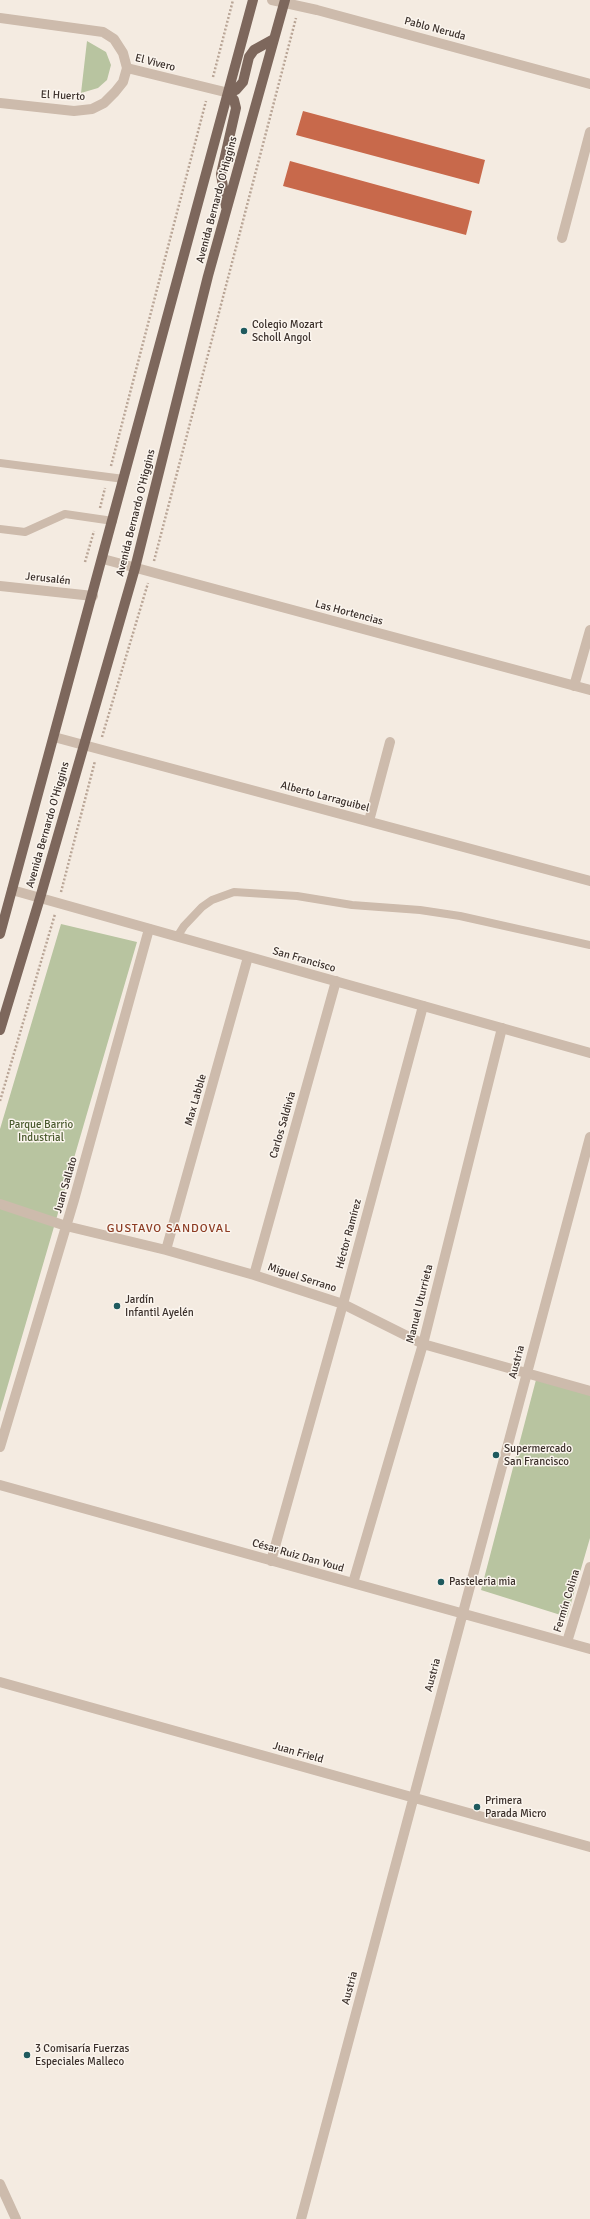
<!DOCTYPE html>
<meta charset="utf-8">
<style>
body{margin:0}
canvas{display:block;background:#f4ebe1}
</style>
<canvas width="590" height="2219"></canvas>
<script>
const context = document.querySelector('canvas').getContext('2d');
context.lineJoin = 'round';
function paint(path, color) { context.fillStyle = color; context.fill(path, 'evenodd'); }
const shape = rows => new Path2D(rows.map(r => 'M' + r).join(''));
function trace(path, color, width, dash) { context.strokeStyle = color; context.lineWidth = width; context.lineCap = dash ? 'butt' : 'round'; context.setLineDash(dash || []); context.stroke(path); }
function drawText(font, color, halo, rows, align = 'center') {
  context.font = font + ' Signika,sans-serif'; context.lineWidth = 3; context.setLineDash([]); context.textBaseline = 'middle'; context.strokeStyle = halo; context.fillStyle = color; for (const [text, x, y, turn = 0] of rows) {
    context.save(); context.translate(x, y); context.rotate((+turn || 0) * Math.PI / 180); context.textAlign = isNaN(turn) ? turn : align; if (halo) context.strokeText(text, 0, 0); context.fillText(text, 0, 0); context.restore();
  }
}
paint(shape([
 [87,41,106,52,111,65,107,80,98,88,81,93],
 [61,924,137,942,0,1412,0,1129],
 [537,1376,590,1390,590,1538,567,1617,481,1590]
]), '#b8c4a0');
paint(shape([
 [303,111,485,160,479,184,296,135],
 [290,161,472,211,466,235,283,186]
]), '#c8694b');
trace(shape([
 [213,77,233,0],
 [111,466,206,101],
 [100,508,105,488],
 [154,561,296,18],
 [85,562,94,531],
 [102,737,148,583],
 [61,892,95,761],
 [0,1101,55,914]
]), '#b9a596', 2.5, [2, 2]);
trace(shape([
 [0,463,124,479],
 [0,529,25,532,65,514,113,521],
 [177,937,184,926,202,907,212,900,234,892,297,896,352,905,420,910,460,916,590,945]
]), '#cdbbac', 8);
trace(shape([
 [272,0,317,10,590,84],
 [0,18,103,32,114,39,123,53,127,68,123,82,115,92,104,103,92,109,74,111,0,103],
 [127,68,229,93],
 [562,238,590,132],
 [103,559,590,690],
 [574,686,590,630],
 [54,737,590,881],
 [369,821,390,742],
 [0,1204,66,1226,166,1250,254,1275,343,1304,423,1344,590,1391],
 [166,1250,248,957],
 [254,1275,336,981],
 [0,1447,74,1200,149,929],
 [0,1485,590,1649],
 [271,1561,343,1304,423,1006],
 [353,1583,423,1344,502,1028],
 [567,1642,590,1567],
 [0,1682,590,1847],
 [0,2184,16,2219],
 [301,2219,590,1137]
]), '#cdbbac', 10);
trace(shape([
 [0,586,93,596],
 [12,890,590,1053]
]), '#cdbbac', 10);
trace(shape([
 [229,93,236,90,243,82,249,57,254,50,274,39],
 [226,207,221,174,236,108,234,100,229,93],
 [0,934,253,0],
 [0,1030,40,898,135,568,208,276,285,0]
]), '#7d675c', 10);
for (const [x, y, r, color] of [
 [244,331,4,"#1f5a5e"],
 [117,1306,4,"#1f5a5e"],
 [496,1455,4,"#1f5a5e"],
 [441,1582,4,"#1f5a5e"],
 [477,1807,4,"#1f5a5e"],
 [27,2055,4,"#1f5a5e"]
]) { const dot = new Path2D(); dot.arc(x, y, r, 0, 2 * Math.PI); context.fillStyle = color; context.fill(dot); trace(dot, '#fbf5ee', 1.5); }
drawText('11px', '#3b302b', '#fbf5ee', [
 ["Pablo Neruda",435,29,15],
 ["El Vivero",155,63,14],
 ["El Huerto",63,96,3],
 ["Avenida Bernardo O'Higgins",217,200,-75],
 ["Avenida Bernardo O'Higgins",136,513,-76],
 ["Jerusalén",48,579,6],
 ["Las Hortencias",349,613,15],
 ["Alberto Larraguibel",325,797,15],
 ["Avenida Bernardo O'Higgins",48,825,-74],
 ["San Francisco",304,960,16],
 ["Max Labble",196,1100,-74],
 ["Carlos Saldivia",283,1125,-74],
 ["Juan Sallato",66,1185,-74],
 ["Héctor Ramírez",349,1234,-75],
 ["Miguel Serrano",302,1278,18],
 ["Manuel Uturrieta",420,1304,-76],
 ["Austria",517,1362,-75],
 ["César Ruiz Dan Youd",298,1556,16],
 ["Fermín Colina",567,1601,-73],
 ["Austria",433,1675,-75],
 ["Juan Frield",298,1753,16],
 ["Austria",350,1988,-75]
]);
drawText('11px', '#3b302b', '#fbf5ee', [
 ["Colegio Mozart",252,325],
 ["Scholl Angol",252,338],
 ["Jardín",125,1300],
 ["Infantil Ayelén",125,1313],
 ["Supermercado",504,1449],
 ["San Francisco",504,1462],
 ["Pasteleria mia",449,1582],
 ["Primera",485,1801],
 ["Parada Micro",485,1814],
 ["3 Comisaría Fuerzas",35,2049],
 ["Especiales Malleco",35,2062]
], 'left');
drawText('11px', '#4a5a2e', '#fbf5ee', [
 ["Parque Barrio",41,1125],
 ["Industrial",41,1138]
]);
context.letterSpacing = '1px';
drawText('12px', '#8c3b22', '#fbf5ee', [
 ["GUSTAVO SANDOVAL",169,1229]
]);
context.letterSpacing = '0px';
</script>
